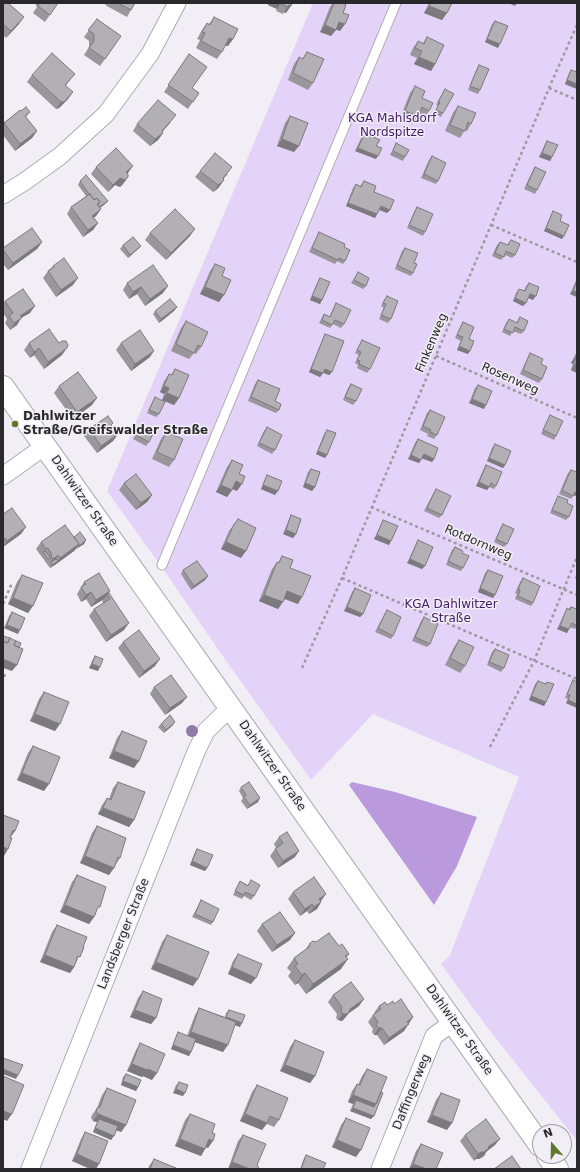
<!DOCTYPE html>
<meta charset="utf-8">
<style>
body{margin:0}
#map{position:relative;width:580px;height:1172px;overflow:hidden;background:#f1eff5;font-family:"DejaVu Sans",sans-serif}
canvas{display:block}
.frame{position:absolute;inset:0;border:4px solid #29282a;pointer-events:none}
.north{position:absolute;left:532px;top:1124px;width:40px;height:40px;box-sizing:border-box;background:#f1eff5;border:1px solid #a19fa4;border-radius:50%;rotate:340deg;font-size:11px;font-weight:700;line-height:16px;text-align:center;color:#29282a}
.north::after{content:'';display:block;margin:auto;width:14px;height:18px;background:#5f792c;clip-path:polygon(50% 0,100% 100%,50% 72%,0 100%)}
</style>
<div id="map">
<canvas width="580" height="1172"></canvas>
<div class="frame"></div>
<div class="north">N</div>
</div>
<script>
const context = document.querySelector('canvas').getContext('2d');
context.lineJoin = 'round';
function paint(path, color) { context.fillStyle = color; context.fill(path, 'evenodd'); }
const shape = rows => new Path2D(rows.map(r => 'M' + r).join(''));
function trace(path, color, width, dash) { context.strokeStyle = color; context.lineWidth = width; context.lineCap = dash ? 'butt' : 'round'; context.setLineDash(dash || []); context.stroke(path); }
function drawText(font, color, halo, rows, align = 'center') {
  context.font = font + ' "DejaVu Sans",sans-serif'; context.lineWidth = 3; context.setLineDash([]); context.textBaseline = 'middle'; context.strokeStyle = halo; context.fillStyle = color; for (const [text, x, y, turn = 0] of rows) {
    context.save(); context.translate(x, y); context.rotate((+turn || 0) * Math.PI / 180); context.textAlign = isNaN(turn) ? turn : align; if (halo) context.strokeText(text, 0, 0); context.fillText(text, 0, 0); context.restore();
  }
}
paint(shape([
 [313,3,577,3,577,1141,487,1027,441,964,450,955,519,777,373,714,311,780,222,655,161,566,107,491]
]), '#e4d3f8');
paint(shape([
 [352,782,395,792,477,817,457,866,434,905,349,785]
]), '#ba9adc');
const lane = shape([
 [162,565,396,3]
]);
const street = shape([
 [3,195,24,182,60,156,106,114,150,54,177,3],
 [3,476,45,446],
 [30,1169,196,752,206,731,230,708],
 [380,1169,434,1036,453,1022]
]);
const secondary = shape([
 [3,387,540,1145],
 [548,1156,557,1169]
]);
trace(lane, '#aeabb1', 11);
trace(street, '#aeabb1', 19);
trace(secondary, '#aeabb1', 24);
trace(shape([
 [549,88,577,100],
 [491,225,577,262],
 [436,356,577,418],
 [371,507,577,595],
 [342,578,577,679],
 [3,604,12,583],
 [302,668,342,578,549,88,577,25],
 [3,675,8,677],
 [490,747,534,661,577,557]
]), '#9c9a9e', 2.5, [3, 3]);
trace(lane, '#fff', 9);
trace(street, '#fff', 17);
trace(secondary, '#fff', 22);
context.fillStyle = '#927aa6';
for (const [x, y] of [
 [192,731]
]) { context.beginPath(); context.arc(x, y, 6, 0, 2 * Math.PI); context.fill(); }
paint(shape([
 [3,3,19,24,6,38,3,35],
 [35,3,58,3,45,22,33,13,37,7],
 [107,3,135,3,127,17,105,5],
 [268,3,292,3,286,13,284,12,283,14,276,11,277,9,268,5],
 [333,3,342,3,343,13,345,24,340,31,336,29,331,36,320,32,330,7],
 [429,3,452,3,442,20,424,13],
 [214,17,233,39,228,46,225,46,222,52,217,59,196,48,200,40,197,39,202,30,207,23,209,24],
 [97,19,121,36,100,66,84,55,89,47,89,41,84,37],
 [495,21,498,48,485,42,492,24],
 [427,37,435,64,431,71,414,64,417,58,410,55,413,48,418,41,423,43],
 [307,52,313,83,308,90,288,80,294,64,299,57,302,59],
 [189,54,192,88,199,93,188,109,164,92],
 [479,65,480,90,478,94,468,90,477,68],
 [571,70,577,72,577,89,565,84,569,73],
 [32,75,70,80,66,85,68,99,59,108,56,109,27,82],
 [415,86,429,111,425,117,419,115,414,123,400,118,410,93],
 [445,89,443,113,441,117,434,113,438,106,436,105],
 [458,106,471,124,467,131,465,130,460,138,445,131,453,113],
 [21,111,30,112,26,117,37,131,32,138,15,151,3,135,3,123],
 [290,116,294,152,277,146,285,123],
 [171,122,162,132,163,133,158,140,150,146,133,131,137,124],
 [365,133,376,146,376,159,355,151,362,136],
 [547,141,552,157,550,161,539,157,545,144],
 [396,143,405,157,403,161,390,155],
 [432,156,438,181,436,184,421,178,429,160],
 [96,167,127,173,128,177,123,184,120,187,115,185,108,192,91,174],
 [535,167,537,190,535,194,524,189,533,170],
 [200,171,228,174,224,178,224,180,219,187,216,190,213,192,195,177],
 [80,181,105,204,100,208,101,209,96,216,94,218,98,223,93,230,83,237,67,214,71,207,86,196,78,185],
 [364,181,390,210,387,213,379,210,375,218,346,206,353,188,356,184,360,186],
 [417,207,425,232,423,236,407,228,415,210],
 [553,211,560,221,562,239,544,231,551,215],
 [319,232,344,247,345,261,343,264,337,261,335,264,309,252],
 [150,233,190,236,166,260,145,240],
 [511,240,515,255,512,258,505,255,501,260,492,256,497,245,500,242,507,245],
 [42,242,37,249,8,270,3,264,3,248],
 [123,245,141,246,138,249,128,258,120,249],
 [405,248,414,263,413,273,411,276,395,269,402,251],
 [215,264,222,276,219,302,200,294,210,271],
 [53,266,73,285,56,297,43,278,48,271],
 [358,272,366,286,363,289,351,283],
 [320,278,322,300,320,304,310,300,318,281],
 [577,278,577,297,570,294],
 [127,283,163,293,145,306,137,294,129,299,123,290],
 [529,283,533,300,528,298,523,306,513,301,516,293,519,289,524,291,526,286],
 [387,296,391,319,388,323,379,319,384,308,381,306,384,300],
 [5,301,30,313,21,318,17,325,10,330,5,323,7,319,3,313,3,304],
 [336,303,344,324,341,328,333,324,330,328,319,323,324,314,329,317],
 [177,307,174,311,159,323,153,314,155,311],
 [520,317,524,331,521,334,513,331,510,336,502,332,506,323,509,319,516,323],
 [186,321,201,347,196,354,194,353,189,359,171,351,181,328],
 [463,322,469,339,468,354,457,350,461,341,455,338,461,325],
 [325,334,332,372,329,375,323,373,320,377,309,372,323,338],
 [362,340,370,369,367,373,357,368,358,365,355,363,359,355,355,353],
 [29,343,62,355,44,369,34,355,30,358,24,350],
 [121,343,150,357,131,371,116,350],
 [577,351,577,373,571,370,573,364,571,363],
 [530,353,541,364,542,379,539,383,520,374,528,357],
 [175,369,179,398,174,405,162,400,164,394,160,392,164,381,169,374,171,375],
 [258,380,275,401,279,410,276,413,248,401,255,384],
 [351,384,356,401,353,405,343,400,348,388],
 [478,385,484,409,469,403,475,388],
 [59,386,92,405,73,419,54,393],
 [155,397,159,414,156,417,147,413],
 [430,410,437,435,434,439,427,436,428,434,420,430,427,413],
 [550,415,556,436,554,440,541,434,548,419],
 [113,423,111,425,118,434,113,441,97,453,84,436,89,429],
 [141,425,149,442,146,446,133,439],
 [267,427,275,450,272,454,257,446,264,431],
 [327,430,325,458,316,454,324,434],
 [166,432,174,460,169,467,152,459,161,439],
 [418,439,434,459,432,462,422,458,419,463,408,459,415,443],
 [495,444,505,465,503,468,487,461,492,448],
 [232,460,239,474,237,491,233,489,227,497,216,492,227,467],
 [486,465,496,486,494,489,489,487,487,490,476,486,484,468],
 [311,469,315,487,312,491,303,487,308,472],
 [571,470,576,496,574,495,571,499,559,494,568,473],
 [267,475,275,495,261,489,265,479],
 [124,483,152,495,147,502,136,510,119,490],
 [436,489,442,515,439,518,424,511,434,492],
 [558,496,567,503,569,517,566,520,550,513,556,500],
 [3,514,21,534,3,547],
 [291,515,296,534,293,538,283,534,289,519],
 [238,519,241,558,221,549,229,531],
 [383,520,391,541,389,545,374,539,381,524],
 [503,524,507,544,504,547,494,542,501,527],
 [74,537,86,540,84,544,76,549,74,551,50,568,36,549,41,542],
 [418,540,422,569,407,563,416,544],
 [455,547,462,553,463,568,461,571,446,565,452,550],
 [282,556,290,568,298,604,284,599,278,609,259,601,272,569,277,562,278,563],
 [183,570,208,576,205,580,191,590,181,574],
 [488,570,493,598,478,592,485,573],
 [22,575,28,613,8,604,17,582],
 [523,578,533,603,531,606,515,599,517,594,515,593,520,582],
 [84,582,109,593,124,630,106,642,89,616,94,609,103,603,102,601,104,599,91,607,86,599,81,602,77,594],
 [355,588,363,614,360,617,344,611,352,592],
 [571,607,577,626,575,629,570,627,567,633,557,629,565,612,567,608,569,609],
 [387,610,393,636,391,639,375,632,385,613],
 [12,612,18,634,4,628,9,616],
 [424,617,430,644,427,647,412,641,421,621],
 [459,640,465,666,460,673,445,665,454,647],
 [123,642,155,666,139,678,118,648],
 [495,649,504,668,501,672,487,665,492,652],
 [95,656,98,671,89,668,93,659],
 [573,680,577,682,577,708,566,703,568,699,565,698,571,684],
 [538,681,545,684,547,682,546,702,544,706,529,700,535,684],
 [154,687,182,703,165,715,150,694],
 [44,692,55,731,30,721,39,699],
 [161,724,173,725,164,733,158,727],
 [122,731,134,768,109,758,117,738],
 [33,746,44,791,17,780,28,753],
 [118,782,134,820,129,827,98,814,102,805,107,798,109,799,113,788],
 [241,787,258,802,247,809,241,801,243,798,239,791],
 [97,826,120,858,109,875,80,863,92,833],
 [279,837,295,857,278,868,270,856,275,849,276,848,274,844],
 [197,849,207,868,205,871,190,865,195,852],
 [77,875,96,914,89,924,60,912,72,882],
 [251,880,254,896,251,900,244,896,242,899,233,895,240,881,248,885],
 [293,892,321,901,321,902,317,909,309,914,307,911,300,916,288,899],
 [201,900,213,922,211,925,192,917,199,904],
 [262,924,290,940,272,952,257,931],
 [57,925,83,947,74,967,70,973,40,962,52,932],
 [167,935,193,986,151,969,162,942],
 [310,943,339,946,349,954,346,957,341,969,306,994,298,983,295,985,288,976,291,972,287,968,294,958,305,950],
 [238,954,251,984,228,974,233,961],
 [143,991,156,1018,151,1024,130,1017,138,998],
 [333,995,359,1006,349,1013,344,1019,342,1021,338,1020,336,1018,337,1014,328,1002],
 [394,1004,413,1017,404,1031,384,1045,377,1035,374,1035,372,1032,373,1029,368,1022,373,1015,375,1014,374,1013,379,1006],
 [199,1008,225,1017,226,1013,229,1010,240,1027,235,1025,223,1052,195,1042,191,1052,189,1056,171,1049,176,1036,178,1032,187,1036,195,1015],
 [295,1040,315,1076,310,1083,280,1071,290,1047],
 [140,1043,152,1080,143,1076,142,1077,127,1071,136,1050],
 [367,1069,381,1092,371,1119,350,1111,353,1104,348,1102,352,1091,357,1084,358,1085,362,1076],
 [126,1074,138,1087,136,1091,121,1085,123,1077],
 [179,1082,183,1096,173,1093,176,1085],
 [257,1085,279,1120,274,1127,267,1124,262,1130,240,1121,252,1092],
 [107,1088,126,1125,121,1132,116,1130,111,1140,93,1132,97,1122,93,1121,91,1118,92,1115,97,1108,102,1095],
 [441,1093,447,1130,427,1122,436,1100],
 [190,1114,212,1133,208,1148,206,1147,201,1156,175,1146,185,1120],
 [346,1118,356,1157,332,1147,341,1125],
 [85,1132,96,1169,72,1161,81,1139],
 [243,1135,257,1165,258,1169,228,1169,238,1141],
 [465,1135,495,1145,486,1152,484,1156,479,1159,476,1159,474,1161,460,1141],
 [421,1144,436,1169,409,1169,416,1151],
 [306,1155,323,1169,300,1169,304,1158],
 [154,1159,176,1169,148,1169,149,1166]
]), '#99969c');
paint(shape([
 [269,3,281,3,277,9,268,5],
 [508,3,517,3,515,6],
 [289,5,291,6,286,13,284,12],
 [429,6,447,13,442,20,424,13],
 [24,17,19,24,6,38,11,31],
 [339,22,345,24,340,31,334,29],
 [325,25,336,30,331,36,320,32],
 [229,38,233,39,228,46,224,45],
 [487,39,500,44,498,48,485,42],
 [419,57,435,64,431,71,414,64],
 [75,74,60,92,65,85],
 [567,80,577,84,577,89,565,84],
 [73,92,68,99,59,108,56,109,61,102],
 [405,111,418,116,414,123,400,118],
 [176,115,159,136,163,133,158,140,150,146,155,139],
 [37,131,32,138,15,151,20,144],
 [282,139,299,146,294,152,277,146],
 [358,148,378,156,376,159,355,151],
 [542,153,552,157,550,161,539,157],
 [133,166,128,173,121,179,126,172],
 [232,167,219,184,224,180,219,187,216,190,213,192],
 [128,177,123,184,120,187,115,185,108,192,113,185,120,178],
 [108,201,105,204,96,211,99,207],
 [348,203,377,214,375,218,346,206],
 [381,206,390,210,387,213,378,209],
 [101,209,96,216,87,222,92,216],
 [98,223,93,230,83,237,88,230],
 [546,228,564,236,562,239,544,231],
 [195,229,190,236,166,260,171,253],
 [42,242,37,249,8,270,13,263],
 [141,246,138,249,128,258,130,255],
 [78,278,73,285,56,297,61,290],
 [168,286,163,293,145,306,150,299],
 [141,287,137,294,129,299,133,292],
 [205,287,224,295,219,302,200,294],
 [573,291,577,292,577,297,570,294],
 [530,294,536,296,533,300,527,297],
 [312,296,322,300,320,304,310,300],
 [515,298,526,303,523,306,513,301],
 [35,306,30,313,21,318,17,325,10,330,20,316],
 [177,307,174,311,159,323,161,319],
 [459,346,470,351,468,354,457,350],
 [39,348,34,355,30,358,34,352],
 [67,348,62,355,44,369,48,362],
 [154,351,150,357,131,371,135,364],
 [576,356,577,357,577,358,573,364,571,363],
 [575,363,577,364,577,373,571,370],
 [311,369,323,373,320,377,309,372],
 [325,369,332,372,329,375,322,372],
 [164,386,169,388,164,394,160,392],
 [167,393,179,398,174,405,162,400],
 [97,398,92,405,73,419,77,412],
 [472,399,486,405,484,409,469,403],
 [118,434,113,441,97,453,101,446],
 [318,451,327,455,325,458,316,454],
 [424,454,434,459,432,462,421,458],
 [411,455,421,460,419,463,408,459],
 [489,458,505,465,503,468,487,461],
 [236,481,242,484,237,491,231,488],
 [479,482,489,487,487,490,476,486],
 [305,483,315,487,312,491,303,487],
 [221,485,232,490,227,497,216,492],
 [263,485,278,491,275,495,261,489],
 [575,492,577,492,577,495,576,496,573,495],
 [152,495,147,502,136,510,141,503],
 [26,527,21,534,3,547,7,541],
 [286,530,296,534,293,538,283,534],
 [377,535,391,541,389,545,374,539],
 [86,540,84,544,76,549,79,546],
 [226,542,246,551,241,558,221,549],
 [79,544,74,551,55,565,60,558],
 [58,555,54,562,51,562,53,559],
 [410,559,425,566,422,569,407,563],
 [58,561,55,565,50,568,52,565],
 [577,574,577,579,575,578],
 [208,576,205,580,191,590,194,586],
 [480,588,495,595,493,598,478,592],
 [110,591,104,599,91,607,96,600],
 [287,591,302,597,298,604,283,598],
 [91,592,86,599,81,602,86,595],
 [264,595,283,602,278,609,259,601],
 [13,598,33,606,28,613,8,604],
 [347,607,363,614,360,617,344,611],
 [129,623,124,630,106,642,111,635],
 [7,625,20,630,18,634,4,628],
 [560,626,569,629,567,633,557,629],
 [3,659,17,665,12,671,3,668],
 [160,659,155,666,139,678,144,671],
 [92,664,100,667,98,671,89,668],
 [531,696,546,702,544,706,529,700],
 [187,697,182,703,165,715,170,708],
 [568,700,577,704,577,708,566,703],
 [35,714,60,724,55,731,30,721],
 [175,722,173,725,164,733,166,730],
 [114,751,139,761,134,768,109,758],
 [22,773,49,784,44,791,17,780],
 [260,798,258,802,247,809,250,805],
 [103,808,134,820,129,827,98,814],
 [13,830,15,831,10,838,8,837],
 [3,847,8,849,4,856,3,855],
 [299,851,295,857,278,868,283,861],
 [85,856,114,868,109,875,80,863],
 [192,861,207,868,205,871,190,865],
 [326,894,321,901,315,906,319,899],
 [321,902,317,909,309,914,314,907],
 [312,904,307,911,300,916,305,909],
 [65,905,94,917,89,924,60,912],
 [295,933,290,940,272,952,277,945],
 [349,954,342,963,348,959,341,969,306,994,313,984],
 [45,955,74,967,70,973,40,962],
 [156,962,198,979,193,986,151,969],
 [232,967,256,978,251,984,228,974],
 [305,973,298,983,295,985,302,975],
 [364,999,359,1006,349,1013,344,1019,342,1021,338,1020,343,1014],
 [135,1010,156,1018,151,1024,130,1017],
 [226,1017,242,1023,240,1027,223,1021],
 [413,1017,404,1031,384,1045,389,1038,407,1022],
 [379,1028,382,1028,377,1035,374,1035],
 [191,1032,228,1045,223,1052,186,1039],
 [173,1045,191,1052,189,1056,171,1049],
 [132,1064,148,1069,157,1073,152,1080,143,1076,142,1077,127,1071],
 [285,1065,315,1076,310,1083,280,1071],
 [3,1069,18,1075,16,1079,3,1074],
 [123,1081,138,1087,136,1091,121,1085],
 [176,1089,185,1093,183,1096,173,1093],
 [353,1095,376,1104,372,1111,356,1100,353,1104,348,1102],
 [353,1108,374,1116,371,1119,350,1111],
 [3,1111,12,1114,7,1121,3,1119],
 [98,1114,126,1125,121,1132,98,1123,99,1119,97,1122,93,1121],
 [245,1114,267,1123,262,1130,240,1121],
 [432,1115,452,1123,447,1130,427,1122],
 [95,1128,114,1136,111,1140,93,1132],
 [180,1139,205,1149,201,1156,175,1146],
 [209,1139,213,1141,208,1148,204,1146],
 [500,1139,495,1145,486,1152,484,1156,479,1159,476,1159,474,1161,478,1154],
 [337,1140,361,1150,356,1157,332,1147],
 [77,1154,99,1164,96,1169,90,1169,72,1161],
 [232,1162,249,1169,228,1169],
 [413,1164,427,1169,409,1169]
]), '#7d7a7f');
const building = shape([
 [3,3,8,3,24,17,11,31,3,24,3,3],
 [40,3,58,3,50,15,38,6,40,3],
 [118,3,135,3,131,10,118,3],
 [281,3,292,3,291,6,289,5,288,7,281,4,281,3],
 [334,3,342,3,346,5,343,13,349,15,345,24,339,22,336,30,325,25,334,3],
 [431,3,452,3,447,13,429,6,431,3],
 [214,17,238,29,233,39,229,38,222,52,201,41,205,33,202,32,207,23,210,25,214,17],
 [97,19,121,36,105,59,89,48,94,41,94,34,88,30,97,19],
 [495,21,508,26,500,44,487,39,495,21],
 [427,37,444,45,435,64,419,57,422,51,415,48,418,41,424,44,427,37],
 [307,52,324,59,313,83,293,73,299,57,303,59,307,52],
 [52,53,75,74,65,85,73,92,64,102,61,102,32,75,52,53],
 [189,54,207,67,192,88,199,93,193,102,168,85,189,54],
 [479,65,489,69,480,90,470,86,479,65],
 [571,70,577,72,577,84,567,80,571,70],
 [415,86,425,91,422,98,433,103,429,111,422,107,418,116,405,111,415,86],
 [445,89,454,94,443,113,436,110,440,102,438,102,445,89],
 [158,100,176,115,162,131,163,133,155,139,137,124,158,100],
 [458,106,476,113,471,124,468,122,465,131,450,125,458,106],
 [26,107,30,112,25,116,37,131,20,144,4,123,20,110,21,111,26,107],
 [290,116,308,123,299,146,282,139,290,116],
 [365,133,380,140,376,146,382,148,378,156,358,148,365,133],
 [547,141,558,145,552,157,542,153,547,141],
 [396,143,409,150,405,157,393,151,396,143],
 [116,148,133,166,126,172,128,174,128,177,125,180,120,178,113,185,96,167,116,148],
 [215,153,232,167,223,178,224,180,221,183,218,185,200,171,215,153],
 [432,156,446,163,438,181,424,174,432,156],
 [535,167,546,172,537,190,527,185,535,167],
 [86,175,108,201,99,207,98,204,100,202,97,198,94,200,90,194,89,194,80,181,86,175],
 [364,181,376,186,374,192,394,200,390,210,381,206,377,214,348,203,356,184,361,187,364,181],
 [90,194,94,200,97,198,100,202,97,204,101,209,92,216,98,223,88,230,71,207,90,194],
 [417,207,433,214,425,232,409,225,417,207],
 [175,209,195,229,171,253,150,233,175,209],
 [553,211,562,215,560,221,569,225,564,236,546,228,553,211],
 [32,228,42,242,13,263,3,250,3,248,32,228],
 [319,232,345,244,344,247,350,250,345,261,339,258,338,260,312,248,319,232],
 [133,237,141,246,130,255,123,245,133,237],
 [511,240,520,244,515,255,506,251,504,257,495,253,500,242,508,245,511,240],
 [405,248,418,253,414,263,417,264,413,273,397,265,405,248],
 [64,258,78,278,61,290,48,271,54,267,53,266,64,258],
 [215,264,225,268,222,276,231,280,224,295,205,287,215,264],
 [153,265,168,286,150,299,141,287,133,292,127,283,153,265],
 [358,272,369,278,366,286,354,280,358,272],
 [320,278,330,282,322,300,312,296,320,278],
 [577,281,577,292,573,291,577,281],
 [529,283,539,287,536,296,530,294,526,303,515,298,519,289,525,291,529,283],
 [23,289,35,306,20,316,22,318,14,323,9,316,13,313,5,301,23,289],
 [387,296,398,301,391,319,381,315,386,304,383,303,387,296],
 [170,299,177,307,161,319,155,311,170,299],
 [336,303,351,310,344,324,335,320,332,325,322,320,324,314,330,317,336,303],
 [520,317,528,321,524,331,515,327,513,333,504,329,509,319,517,323,520,317],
 [186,321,208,332,201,347,198,345,194,353,176,344,186,321],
 [463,322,474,327,469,339,474,341,470,351,459,346,463,337,457,335,463,322],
 [49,329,59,343,62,341,66,341,68,345,67,348,48,362,39,348,34,352,29,343,49,329],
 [140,330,154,351,135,364,121,343,140,330],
 [325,334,344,341,332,372,325,369,323,373,311,369,325,334],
 [362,340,380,348,370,369,359,364,360,361,357,360,361,352,357,350,362,340],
 [530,353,543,359,541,364,547,367,542,379,523,370,530,353],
 [175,369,189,375,179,398,167,393,169,388,164,386,169,374,172,375,175,369],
 [78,372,97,398,77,412,59,386,78,372],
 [258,380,280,389,275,401,281,404,279,410,251,397,258,380],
 [351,384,362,389,356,401,345,397,351,384],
 [478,385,492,391,486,405,472,399,478,385],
 [155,397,165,402,159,414,149,410,155,397],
 [430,410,445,417,437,435,430,432,431,430,423,426,430,410],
 [550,415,563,421,556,436,543,430,550,415],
 [108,416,113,423,111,425,118,434,101,446,89,429,108,416],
 [141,425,154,432,149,442,136,435,141,425],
 [267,427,282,435,275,450,259,443,267,427],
 [327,430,336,433,327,455,318,451,327,430],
 [166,432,183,439,174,460,157,452,166,432],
 [418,439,438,448,434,459,424,454,421,460,411,455,418,439],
 [495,444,511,451,505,465,489,458,495,444],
 [232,460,243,465,239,474,245,476,242,484,236,481,232,490,221,485,232,460],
 [486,465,502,472,496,486,491,483,489,487,479,482,486,465],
 [311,469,320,472,315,487,305,483,311,469],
 [571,470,577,472,577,492,575,492,573,496,562,490,571,470],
 [136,474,152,495,141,503,124,483,136,474],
 [267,475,282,481,278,491,263,485,267,475],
 [436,489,451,496,442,515,427,508,436,489],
 [558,496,568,500,567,503,573,506,569,517,552,510,558,496],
 [12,508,26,527,7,541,5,538,3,540,3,514,12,508],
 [291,515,301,519,296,534,286,530,291,515],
 [238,519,256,528,246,551,226,542,234,524,235,524,238,519],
 [383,520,398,526,391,541,377,535,383,520],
 [503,524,514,529,507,544,496,539,503,524],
 [65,525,79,544,60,558,58,555,53,559,51,556,52,555,48,548,46,549,41,542,65,525],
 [80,532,86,540,79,546,79,544,74,537,80,532],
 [418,540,433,547,425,566,410,559,418,540],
 [455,547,463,551,462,553,469,556,463,568,448,561,455,547],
 [45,551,50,557,48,559,43,552,45,551],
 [282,556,293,560,290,568,311,576,302,597,287,591,283,602,264,595,277,562,279,563,282,556],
 [56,559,58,561,52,565,51,562,56,559],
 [197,561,208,576,194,586,183,570,197,561],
 [488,570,503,576,495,595,480,588,488,570],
 [99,573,110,591,96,600,91,592,86,595,81,587,86,584,84,582,99,573],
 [22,575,43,583,33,606,13,598,22,575],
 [523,578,540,586,533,603,518,596,520,590,518,589,523,578],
 [355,588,371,595,363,614,347,607,355,588],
 [109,593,129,623,111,635,94,609,110,599,107,594,109,593],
 [571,607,577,609,577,626,572,623,569,629,560,626,567,608,570,610,571,607],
 [387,610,401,617,393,636,378,628,387,610],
 [12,612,25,618,20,630,7,625,12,612],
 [424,617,438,624,430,644,415,637,424,617],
 [139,630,160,659,144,671,123,642,139,630],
 [3,636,10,638,7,643,3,641,3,636],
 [10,638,16,641,14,645,23,649,17,665,3,659,3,641,8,643,10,638],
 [459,640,474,647,465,666,450,658,459,640],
 [16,641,21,643,19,648,14,645,16,641],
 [495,649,509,655,504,668,489,662,495,649],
 [95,656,103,659,100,667,92,664,95,656],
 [171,675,187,697,170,708,154,687,171,675],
 [573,680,577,682,577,704,568,700,570,695,567,694,573,680],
 [538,681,546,684,547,682,554,684,546,702,531,696,538,681],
 [44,692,69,702,60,724,35,714,44,692],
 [170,715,175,722,166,730,161,724,170,715],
 [122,731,147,741,139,761,114,751,122,731],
 [33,746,60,757,49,784,22,773,33,746],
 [118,782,145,792,134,820,103,808,107,798,111,800,118,782],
 [249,782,260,798,250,805,244,797,246,795,241,787,249,782],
 [3,815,19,821,15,831,13,830,10,838,12,838,8,849,3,847,3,815],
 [97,826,126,838,120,858,118,857,114,868,85,856,97,826],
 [287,832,299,851,283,861,275,849,283,843,279,837,287,832],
 [197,849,213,855,207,868,192,861,197,849],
 [77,875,106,887,100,907,98,907,94,917,65,905,77,875],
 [314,877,326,894,319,899,321,902,314,907,312,904,305,909,293,892,314,877],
 [251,880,260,885,254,896,245,892,244,895,235,891,240,881,248,886,251,880],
 [201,900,219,909,213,922,195,914,201,900],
 [280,912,295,933,277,945,262,924,280,912],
 [57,925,87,937,83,947,84,947,80,957,78,956,74,967,45,955,57,925],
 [329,933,339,946,342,944,349,954,345,956,348,959,313,984,305,973,302,975,295,966,298,964,294,958,309,947,310,943,313,941,316,942,329,933],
 [167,935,209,952,198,979,156,962,167,935],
 [238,954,262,964,256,978,232,967,238,954],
 [351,982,364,999,350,1009,349,1012,347,1014,343,1014,341,1011,342,1007,333,995,351,982],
 [143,991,162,999,156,1018,135,1010,143,991],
 [401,999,413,1017,407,1022,409,1024,389,1038,382,1028,379,1028,376,1025,378,1022,373,1015,381,1009,379,1006,385,1002,387,1005,393,1001,394,1004,401,999],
 [199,1008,236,1022,228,1045,191,1032,199,1008],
 [229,1010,245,1015,242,1023,226,1017,229,1010],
 [178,1032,196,1039,191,1052,173,1045,178,1032],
 [295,1040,324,1052,315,1076,285,1065,295,1040],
 [140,1043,165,1054,157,1073,148,1069,147,1070,132,1064,140,1043],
 [3,1058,23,1065,18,1075,3,1069,3,1058],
 [367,1069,387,1077,376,1104,353,1095,357,1084,360,1085,367,1069],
 [126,1074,141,1080,138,1087,123,1081,126,1074],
 [3,1076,24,1085,12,1114,3,1111,3,1076],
 [179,1082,188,1085,185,1093,176,1089,179,1082],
 [257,1085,288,1098,279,1120,270,1116,267,1123,245,1114,257,1085],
 [107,1088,136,1100,126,1125,98,1114,96,1111,97,1108,100,1107,107,1088],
 [381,1092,383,1093,374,1116,353,1108,356,1100,374,1107,376,1103,376,1104,381,1092],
 [441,1093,460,1100,452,1123,432,1115,441,1093],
 [190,1114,215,1124,212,1133,215,1134,213,1141,209,1139,205,1149,180,1139,190,1114],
 [346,1118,370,1128,361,1150,337,1140,346,1118],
 [99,1119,118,1126,114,1136,95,1128,99,1119],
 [486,1119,500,1139,489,1146,488,1149,484,1152,481,1152,478,1154,465,1135,486,1119],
 [85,1132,108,1141,99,1164,77,1154,85,1132],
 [243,1135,266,1144,257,1165,259,1168,258,1169,250,1169,232,1162,243,1135],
 [421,1144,443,1153,436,1169,427,1169,413,1164,421,1144],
 [306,1155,326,1163,323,1169,301,1169,306,1155],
 [512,1156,521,1169,494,1169,512,1156],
 [154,1159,176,1168,176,1169,150,1169,154,1159]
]);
paint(building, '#b2afb5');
trace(building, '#7d7a7f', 1);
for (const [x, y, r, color] of [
 [15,424,4,"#5f792c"]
]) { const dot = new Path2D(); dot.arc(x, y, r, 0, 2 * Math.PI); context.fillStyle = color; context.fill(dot); trace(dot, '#f1eff5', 1.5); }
drawText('12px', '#441a66', '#f1eff5', [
 ["KGA Mahlsdorf",392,119],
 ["Nordspitze",392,133],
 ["KGA Dahlwitzer",451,605],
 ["Straße",451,619]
]);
drawText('12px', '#29282a', '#f1eff5', [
 ["Finkenweg",432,343,-67],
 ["Rosenweg",510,379,24],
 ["Dahlwitzer Straße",84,501,55],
 ["Rotdornweg",478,543,23],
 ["Dahlwitzer Straße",272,766,55],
 ["Landsberger Straße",124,934,-68],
 ["Dahlwitzer Straße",459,1030,55],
 ["Daffingerweg",412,1092,-68]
]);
drawText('bold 12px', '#29282a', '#f1eff5', [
 ["Dahlwitzer",23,417],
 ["Straße/Greifswalder Straße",23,431]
], 'left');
</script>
